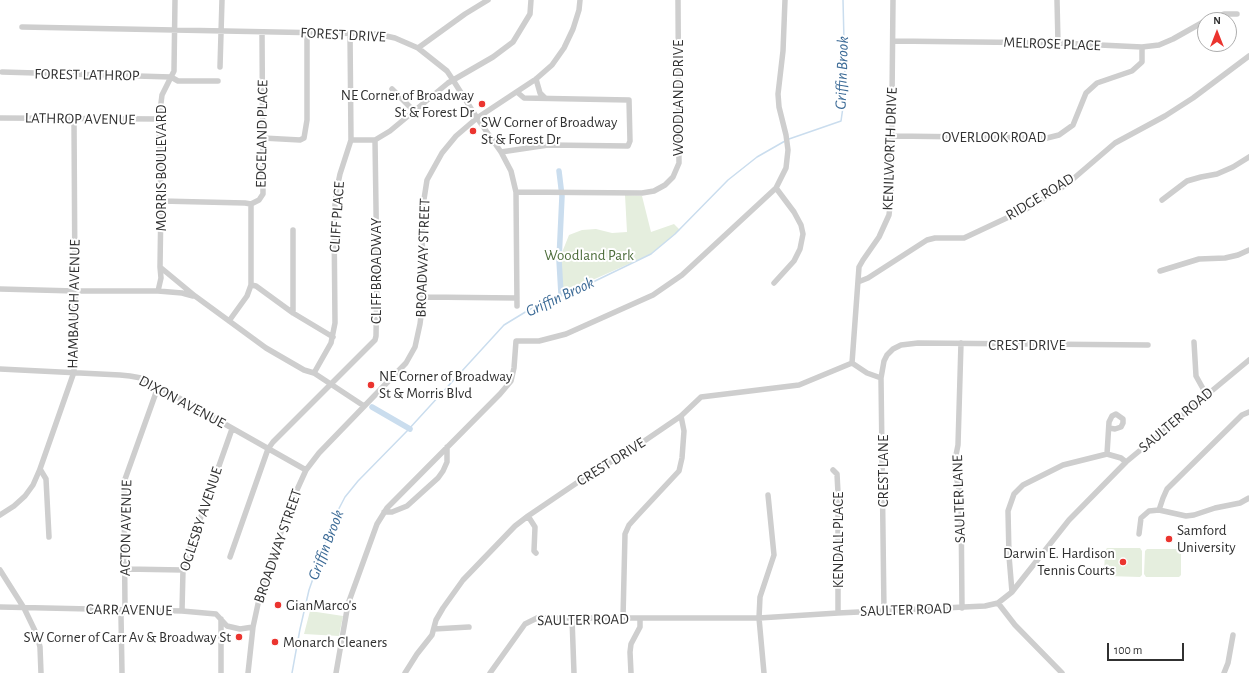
<!DOCTYPE html>
<style>
body{margin:0}
#map{position:relative;width:1249px;height:673px;overflow:hidden;background:#fff;font-family:"Alegreya Sans",sans-serif}
canvas{display:block}
.north{position:absolute;left:1197px;top:12px;width:40px;height:40px;box-sizing:border-box;background:#fff;border:1px solid #adadad;border-radius:50%;rotate:0deg;font-size:11px;font-weight:700;line-height:16px;text-align:center;color:#313131}
.north::after{content:'';display:block;margin:auto;width:14px;height:18px;background:#eb342f;clip-path:polygon(50% 0,100% 100%,50% 72%,0 100%)}
.scale{position:absolute;left:1107px;top:643px;width:77px;height:18px;box-sizing:border-box;border:2px solid #313131;border-top:0;padding-left:5px;font-size:12px;line-height:14px;white-space:nowrap;color:#313131;-webkit-text-stroke:3px #fff;paint-order:stroke}
</style>
<div id="map">
<canvas width="1249" height="673"></canvas>
<div class="north">N</div>
<div class="scale">100 m</div>
</div>
<script>
const context = document.querySelector('canvas').getContext('2d');
context.lineJoin = 'round';
function paint(path, color) { context.fillStyle = color; context.fill(path, 'evenodd'); }
const shape = rows => new Path2D(rows.map(r => 'M' + r).join(''));
function trace(path, color, width, dash) { context.strokeStyle = color; context.lineWidth = width; context.lineCap = dash ? 'butt' : 'round'; context.setLineDash(dash || []); context.stroke(path); }
function drawText(font, color, halo, rows, align = 'center') {
  context.font = font + ' "Alegreya Sans",sans-serif'; context.lineWidth = 4; context.setLineDash([]); context.textBaseline = 'middle'; context.strokeStyle = halo; context.fillStyle = color; for (const [text, x, y, turn = 0] of rows) {
    context.save(); context.translate(x, y); context.rotate((+turn || 0) * Math.PI / 180); context.textAlign = isNaN(turn) ? turn : align; if (halo) context.strokeText(text, 0, 0); context.fillText(text, 0, 0); context.restore();
  }
}
paint(shape([
 [625,195,642,196,651,232,674,224,680,230,651,254,561,294,559,260,569,235,582,230,596,229,612,233,627,232],
 [1107,548,1140,548,1142,551,1142,575,1140,577,1107,576,1104,574,1105,551],
 [1147,549,1179,549,1181,551,1181,575,1179,577,1146,577,1144,574,1145,551],
 [310,611,343,616,339,636,304,634]
]), '#e5eede');
trace(shape([
 [789,139,841,121,843,107,845,82,843,0],
 [292,673,300,629,309,590,315,573,334,518,345,497,358,481,408,430,504,325,527,311,552,297,593,282,651,254,675,234,728,180,757,157,785,141]
]), '#caddee', 1.5);
trace(shape([
 [559,171,562,196,559,260,561,294],
 [372,407,410,429]
]), '#caddee', 5.5);
trace(shape([
 [175,0,174,71,162,95,159,119,161,201,160,267,195,296,266,348,304,370,314,373,364,406],
 [1057,0,1058,43],
 [1207,20,1224,14,1237,14],
 [22,27,377,34,395,38,418,48,447,71,453,80,477,118,501,152,511,171,516,192,517,306],
 [893,41,1058,43,1142,47,1159,45,1173,39,1205,21],
 [418,48,465,14,488,0],
 [220,67,222,0],
 [2,72,171,77,178,81,218,81],
 [536,79,540,93,545,98],
 [392,89,414,111],
 [0,118,159,119],
 [893,136,1047,138,1059,135,1073,125,1086,93,1097,83,1132,71,1142,62,1142,47],
 [263,138,300,140,304,138,307,120,307,33],
 [351,140,375,140,390,131,448,83,493,57,513,42,530,14,531,0],
 [501,152,548,145,628,146,630,141,629,100,524,98,517,92],
 [516,192,642,193,654,191,665,185,673,177,679,163,678,0],
 [1162,200,1187,181,1201,177,1217,174,1233,167,1249,157],
 [161,201,245,203,251,204],
 [251,204,259,200,263,194,262,32],
 [293,230,293,313],
 [1160,271,1199,259,1225,258,1238,255,1249,250],
 [858,282,868,278,927,240,935,238,964,238,1028,208,1066,185,1115,143,1165,116,1193,98,1249,56],
 [774,283,794,261,800,249,803,234,801,225,794,212,776,188],
 [251,285,256,286,293,313,333,337],
 [0,289,75,291,158,291,182,293,193,296],
 [158,291,161,278,160,267],
 [423,297,517,298],
 [229,321,247,296,251,285,251,204],
 [1194,342,1196,376,1206,394],
 [961,343,958,445,955,460,955,472,961,497,962,608],
 [852,363,859,267,863,260,879,237,889,215,891,197,893,0],
 [0,369,120,375,130,376,141,378,170,393,306,470],
 [314,373,331,343,335,323,334,217,336,193,340,174,351,140,350,33],
 [1107,454,1109,422,1112,416,1116,414,1123,419,1123,423,1121,427,1115,429,1109,428],
 [40,469,46,479,49,537],
 [833,470,837,474,838,493,838,613],
 [1159,510,1163,498,1167,489,1242,415,1249,412],
 [384,512,392,512,407,506,438,478,443,471,447,462,447,447],
 [0,515,14,506,25,496,33,485,40,469,74,372,75,291,74,119],
 [528,516,535,527,534,551,536,553],
 [1139,534,1141,518,1149,511,1159,510,1186,516,1194,515,1215,508,1240,503,1249,498],
 [230,557,268,449,273,442,375,340,376,336,377,275,375,140],
 [125,569,183,570],
 [0,570,24,608,37,635,40,647,41,673],
 [1012,592,1009,556,1008,511,1014,494,1023,485,1063,465,1107,454,1121,458,1126,462],
 [998,603,1015,625,1062,673],
 [0,607,182,611,216,614,227,626,240,629,253,627],
 [182,611,183,570,185,562,232,429],
 [884,611,881,378,884,361,887,355,893,349,901,345,918,343,1148,345],
 [572,618,574,673],
 [623,618,625,534,629,525,638,515,679,471,682,458,684,431,681,416],
 [434,629,469,627],
 [122,673,121,615,125,610,124,482,158,387],
 [221,673,221,619],
 [248,673,253,627,261,590,291,503,306,470,319,453,406,363,415,347,420,324,423,300,422,212,427,180,442,153,456,136,477,118,536,79,552,65,564,48,573,29,579,10,580,0],
 [336,673,348,604,377,524,387,508,500,394,511,381,514,368,516,341,539,341,566,334,653,295,682,275,776,188,786,168,788,150,786,135,779,107,778,94,783,51,785,0],
 [405,673,417,654,432,635,436,620,443,608,463,580,515,526,528,516,581,480,634,448,681,416,701,397,799,385,852,363,867,373,881,378],
 [490,673,525,624,537,618,759,618,838,613,985,606,998,603,1012,592,1069,520,1126,462,1249,360],
 [631,673,630,652,631,644,640,627,640,619],
 [764,673,759,618,760,597,774,555,768,495],
 [1224,673,1228,663,1233,635]
]), '#cecece', 5.5);
for (const [x, y, r, color] of [
 [482,104,4,"#eb342f"],
 [473,131,4,"#eb342f"],
 [371,385,4,"#eb342f"],
 [1169,539,4,"#eb342f"],
 [1123,562,4,"#eb342f"],
 [278,605,4,"#eb342f"],
 [239,637,4,"#eb342f"],
 [275,642,4,"#eb342f"]
]) { const dot = new Path2D(); dot.arc(x, y, r, 0, 2 * Math.PI); context.fillStyle = color; context.fill(dot); trace(dot, '#fff', 1.5); }
drawText('15px', '#313131', '#fff', [
 ["FOREST DRIVE",343,35,3],
 ["MELROSE PLACE",1052,44,2],
 ["FOREST LATHROP",87,75,1],
 ["WOODLAND DRIVE",678,98,-90],
 ["LATHROP AVENUE",80,119,1],
 ["EDGELAND PLACE",262,134,-89],
 ["OVERLOOK ROAD",994,137],
 ["KENILWORTH DRIVE",890,149,-88],
 ["MORRIS BOULEVARD",161,168,-90],
 ["RIDGE ROAD",1040,197,-31],
 ["CLIFF PLACE",337,217,-86],
 ["BROADWAY STREET",423,258,-88],
 ["CLIFF BROADWAY",376,271,-90],
 ["HAMBAUGH AVENUE",74,304,-89],
 ["CREST DRIVE",1027,345],
 ["DIXON AVENUE",182,402,28],
 ["SAULTER ROAD",1176,420,-40],
 ["CREST DRIVE",611,462,-32],
 ["CREST LANE",883,471,-90],
 ["SAULTER LANE",959,499,-92],
 ["OGLESBY AVENUE",201,519,-72],
 ["ACTON AVENUE",126,528,-89],
 ["KENDALL PLACE",838,540,-90],
 ["BROADWAY STREET",278,546,-71],
 ["CARR AVENUE",129,610,1],
 ["SAULTER ROAD",906,610,-2],
 ["SAULTER ROAD",583,620,-1]
]);
drawText('15px', '#313131', '#fff', [
 ["NE Corner of Broadway",474,95,"right"],
 ["St & Forest Dr",474,112,"right"],
 ["SW Corner of Broadway",481,122],
 ["St & Forest Dr",481,139],
 ["NE Corner of Broadway",379,376],
 ["St & Morris Blvd",379,393],
 ["Samford",1177,530],
 ["University",1177,547],
 ["Darwin E. Hardison",1115,553,"right"],
 ["Tennis Courts",1115,570,"right"],
 ["GianMarco's",286,605],
 ["SW Corner of Carr Av & Broadway St",231,637,"right"],
 ["Monarch Cleaners",283,642]
], 'left');
drawText('15px', '#4e6e3c', '#fff', [
 ["Woodland Park",589,255]
]);
drawText('italic 16px', '#3b6a96', '#fff', [
 ["Griffin Brook",842,73,-88],
 ["Griffin Brook",560,297,-25],
 ["Griffin Brook",326,545,-69]
]);
</script>
